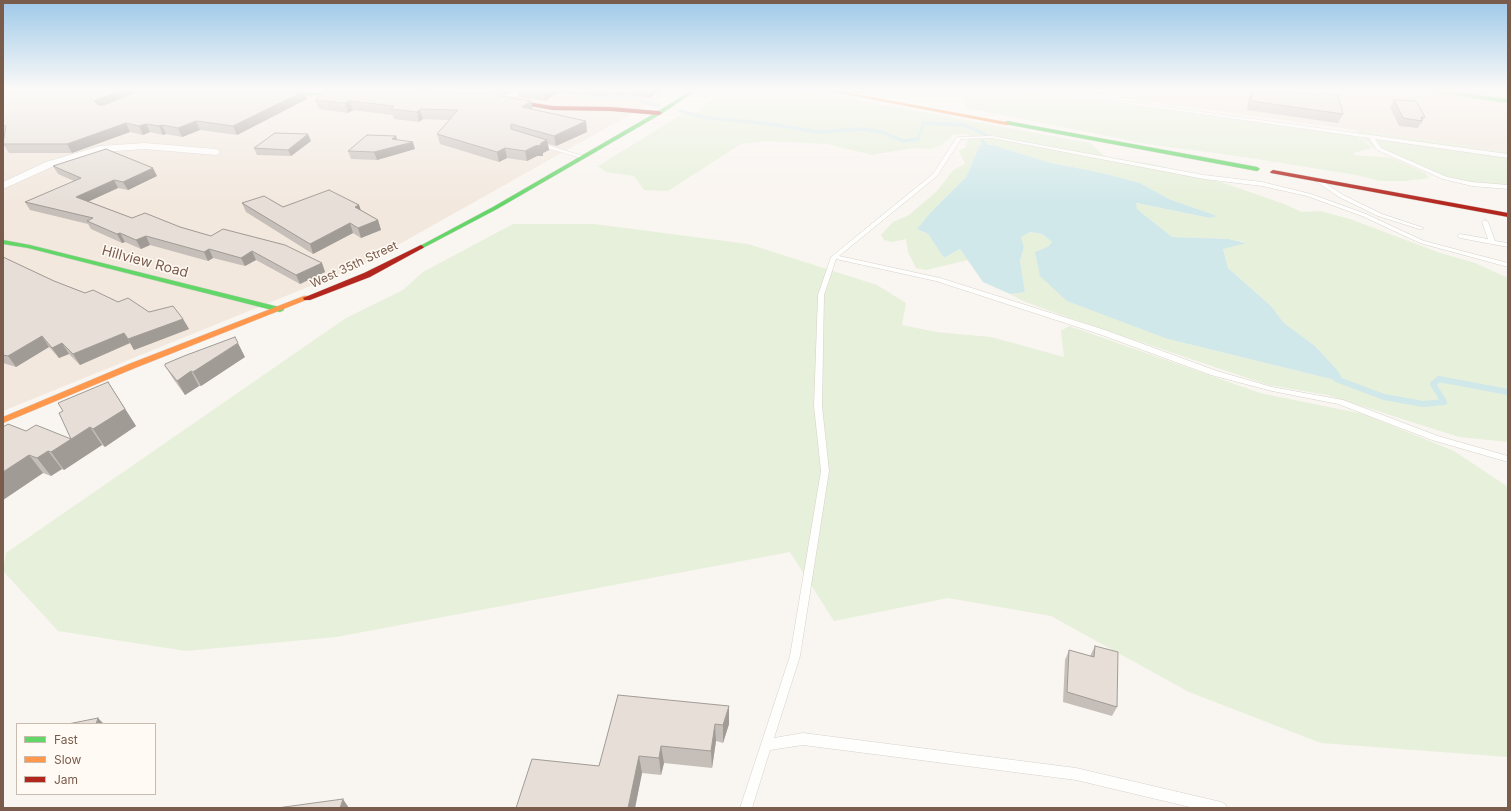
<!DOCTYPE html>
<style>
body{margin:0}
#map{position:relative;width:1511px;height:811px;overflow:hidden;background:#f9f5f0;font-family:Inter,sans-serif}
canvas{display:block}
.frame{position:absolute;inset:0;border:4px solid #7a5c4d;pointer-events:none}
.legend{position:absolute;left:16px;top:723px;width:140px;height:72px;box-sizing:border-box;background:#fffaf3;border:1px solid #cabbb1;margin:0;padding:5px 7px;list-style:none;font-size:12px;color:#7a5c4d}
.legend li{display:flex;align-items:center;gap:8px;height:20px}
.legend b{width:20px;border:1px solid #cabbb1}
</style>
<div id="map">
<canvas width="1511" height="811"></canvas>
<div class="frame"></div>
<ul class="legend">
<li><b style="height:5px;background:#63d668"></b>Fast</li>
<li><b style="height:5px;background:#ff974d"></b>Slow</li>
<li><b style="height:5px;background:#b3261e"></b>Jam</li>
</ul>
</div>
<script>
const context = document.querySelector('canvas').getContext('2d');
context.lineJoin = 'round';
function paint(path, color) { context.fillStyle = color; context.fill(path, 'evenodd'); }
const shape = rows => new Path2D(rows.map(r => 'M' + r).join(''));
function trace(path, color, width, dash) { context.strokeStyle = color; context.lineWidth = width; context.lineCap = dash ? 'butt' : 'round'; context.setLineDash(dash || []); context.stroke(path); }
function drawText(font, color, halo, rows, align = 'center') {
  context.font = font + ' Inter,sans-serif'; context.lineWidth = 3; context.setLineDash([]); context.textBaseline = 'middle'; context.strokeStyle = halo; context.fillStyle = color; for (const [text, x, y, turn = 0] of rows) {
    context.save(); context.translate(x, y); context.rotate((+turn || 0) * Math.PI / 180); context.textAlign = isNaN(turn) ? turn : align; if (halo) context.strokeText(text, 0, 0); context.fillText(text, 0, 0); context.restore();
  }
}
paint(shape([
 [3,90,674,90,362,265,3,411],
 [1065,90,1508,90,1508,152,1355,130]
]), '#f2e8de');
paint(shape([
 [730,90,804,90,1090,143,1106,157,1153,164,1227,184,1284,204,1302,212,1320,211,1350,219,1440,253,1475,263,1508,278,1508,442,1459,437,1327,395,1268,385,1067,317,1023,301,1010,294,1025,292,1020,261,1024,247,1021,237,1030,232,1042,234,1052,242,1048,247,1168,339,1343,382,1339,372,1315,346,1284,323,1271,306,1228,268,1223,248,1245,242,1229,239,1172,237,1137,209,1135,203,1210,218,1216,216,1169,199,1140,183,1103,173,1047,162,993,145,980,145,966,177,930,213,917,229,928,234,944,258,960,249,968,260,926,270,916,268,908,252,906,239,892,242,884,240,881,235,893,222,909,215,937,191,953,170,965,164,959,151,966,147,969,135,964,134,953,135,942,145,930,149,914,148,872,155,827,144,766,141,741,144,668,191,644,190,634,176,606,172,598,166,682,114,699,112,703,105],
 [956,90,1020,90,1350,135,1363,139,1372,148,1354,153,1355,155,1392,158,1425,173,1429,178,1406,181,1380,181,1356,175,1244,157,1146,144,967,108,961,99,965,96,961,91],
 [1355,130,1508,152,1508,185,1471,182,1445,176,1373,147],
 [513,224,594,224,748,244,877,285,906,303,902,325,936,332,991,337,1064,357,1061,331,1069,326,1260,393,1363,414,1454,451,1508,487,1508,757,1321,743,1189,692,1051,616,948,598,834,621,790,552,336,637,186,651,58,631,3,571,6,553,346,318,403,290,423,272]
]), '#e7f0db');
paint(shape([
 [980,145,993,145,1047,162,1103,173,1140,183,1169,199,1217,216,1210,218,1136,203,1137,209,1172,237,1229,239,1246,243,1223,249,1228,268,1271,306,1284,323,1315,346,1339,372,1343,382,1168,339,1067,301,1040,276,1035,252,1048,247,1052,242,1042,234,1030,232,1021,237,1024,247,1020,261,1025,292,1010,294,983,282,960,249,944,258,928,234,917,229,930,213,966,177]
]), '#d0e8ea');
trace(shape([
 [575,90,574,94,586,97,636,97,644,102,659,106],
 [680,111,703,117,778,125,817,132,863,129,883,132,903,141,918,139,924,123,965,125,986,135],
 [982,141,991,150]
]), '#d0e8ea', 3.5);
trace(shape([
 [1336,379,1384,397,1423,404,1444,402,1433,384,1439,379,1508,392]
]), '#d0e8ea', 6);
paint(shape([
 [1455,90,1508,90,1508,99,1464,96,1457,94,1455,90]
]), '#d0e8ea');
const lane = shape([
 [1031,90,1043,90,1508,154,1508,158,1375,139,1381,148,1447,177,1472,182,1508,185,1508,189,1472,186,1443,179,1377,150,1369,138,1031,90],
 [992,136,1204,175,1262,182,1311,194,1366,214,1424,241,1508,263,1508,267,1420,243,1362,216,1307,196,1262,186,1204,179,992,138,961,139,937,176,839,256,940,278,1105,330,1217,371,1272,387,1343,400,1438,436,1508,456,1508,462,1432,440,1338,404,1272,391,1211,375,1099,334,936,281,836,259,824,295,822,406,829,471,800,656,774,738,803,733,1076,768,1221,802,1225,804,1227,808,1194,808,1076,780,803,745,770,750,752,808,740,808,790,656,821,471,814,406,818,295,831,257,933,174,957,137,992,136],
 [537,143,541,143,586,157,581,158,537,145,537,143],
 [1317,180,1321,180,1343,195,1382,214,1424,228,1423,229,1419,229,1378,216,1339,197,1317,182,1317,180],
 [1485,220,1488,222,1495,241,1508,243,1508,247,1460,238,1457,236,1460,234,1488,239,1482,222,1485,220]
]);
const street = shape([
 [515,90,526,90,508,102,502,102,502,98,515,90],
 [145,143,216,149,221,152,216,155,145,149,101,152,54,166,3,189,3,182,46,162,100,146,145,143]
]);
const fast = shape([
 [283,90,289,90,294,93,353,93,355,94,353,95,293,95,283,90],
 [692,90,697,90,661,114,497,209,423,248,421,249,418,247,493,207,657,112,692,90],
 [1420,90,1434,90,1508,99,1508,103,1420,90],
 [1007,121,1257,167,1260,169,1257,171,1005,124,1005,122,1007,121],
 [3,240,30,245,283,308,284,310,280,312,28,248,3,244,3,240]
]);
const slow = shape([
 [823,90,833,90,1010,123,1007,125,823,90],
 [304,296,310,296,311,298,135,368,3,423,3,417,129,364,304,296]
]);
const jam = shape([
 [503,98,553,106,611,107,659,111,662,113,659,115,611,111,553,110,501,101,500,100,503,98],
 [1273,170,1508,213,1508,217,1271,173,1270,172,1273,170],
 [421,245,424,247,423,248,370,277,310,300,304,300,303,298,364,273,421,245]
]);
trace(lane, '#d7d1cb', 1);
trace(street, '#d7d1cb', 1);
trace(fast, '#d9d2cb', 1);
trace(slow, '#d9d2cb', 1);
trace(jam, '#d9d2cb', 1);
paint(lane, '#fefefd');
paint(street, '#fefefd');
paint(fast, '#63d668');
paint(slow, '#ff974d');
paint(jam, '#b3261e');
paint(shape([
 [3,90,307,99,237,135,200,130,182,137,166,134,163,135,150,132,143,135,130,132,72,153,9,153,3,144,5,133,3,133],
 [328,90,533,109,586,121,587,132,556,146,548,144,549,150,543,153,543,156,537,156,527,161,507,158,499,162,440,144,437,134,450,120,423,119,419,122,394,119,393,115,353,110,348,113,319,109,315,100],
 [432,90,512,90,504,95,490,92],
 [517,90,662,90,649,98,624,94,620,96,608,94,604,96,557,93,545,101,518,97],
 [1251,90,1278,90,1321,95,1322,93,1343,114,1338,123,1247,110,1249,96],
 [1394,100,1425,117,1421,124,1420,124,1418,128,1399,126,1390,107],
 [396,136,397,140,415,149,377,160,351,159,348,151],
 [311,141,291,156,257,155,254,148],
 [53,166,157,176,128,190,118,188,88,201,132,218,180,227,211,236,322,263,325,272,300,284,256,260,245,266,213,258,208,261,150,245,141,249,125,242,122,243,91,229,88,224,30,210,25,202,74,181,58,174],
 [242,203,283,207,359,205,361,210,378,220,381,230,361,238,353,233,313,254,246,212],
 [3,257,54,281,85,293,118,302,149,312,183,319,189,329,134,350,130,343,80,365,69,354,59,358,49,347,16,367,3,363],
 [245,357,201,386,199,386,185,395,174,380,165,366],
 [108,382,136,426,105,447,102,445,64,470,62,469,51,476,43,473,3,500,3,427,71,439,63,411],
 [1095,646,1117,707,1112,716,1063,702,1065,660,1069,650,1090,656],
 [618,695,729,724,723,743,716,741,712,768,664,763,661,775,642,773,635,808,516,808,599,766]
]), '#c6bfb9');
paint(shape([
 [121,90,144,90,99,110,94,101],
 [503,90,512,90,504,95],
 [548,90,557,90,557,93,545,101,544,93],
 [603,90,608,90,608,94,604,96],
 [619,90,624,90,624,94,620,96],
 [648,90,662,90,649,98],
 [304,91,307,99,237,135,233,126],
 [350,101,353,110,348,113,345,103],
 [531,101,533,110,522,107],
 [420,109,423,119,419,122,417,112],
 [196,121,200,130,182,137,178,128],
 [586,121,587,132,556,146,554,136],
 [126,123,130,132,72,153,67,144],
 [146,124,150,132,143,135,139,126],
 [162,125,166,134,163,135,159,126],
 [308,134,311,141,291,156,288,150],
 [396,136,398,143,392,139],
 [547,140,549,150,543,153,543,156,537,156,527,161,525,151],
 [413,142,415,149,377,160,374,152],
 [505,148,507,158,499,162,497,152],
 [153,168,157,176,128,190,123,182],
 [114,180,118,188,81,205,76,197],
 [359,205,362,215,355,207],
 [378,220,381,230,361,238,358,228],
 [350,223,353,233,313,254,310,244],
 [120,233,125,242,122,243,117,234],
 [146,236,150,245,141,249,136,240],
 [209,249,213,258,208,261,204,252],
 [252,251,256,260,245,266,241,258],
 [322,263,325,272,300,284,296,275],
 [183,319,189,329,134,350,128,339],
 [124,333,130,343,80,365,73,354],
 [42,336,49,347,16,367,8,356],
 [62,343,69,354,59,358,52,348],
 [238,343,245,357,201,386,193,372],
 [191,371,199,386,185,395,177,381],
 [108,382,136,426,105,447,93,429],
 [90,427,102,445,64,470,51,452],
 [48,451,62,469,51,476,37,458],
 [29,455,43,473,3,500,3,472],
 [729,706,729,724,723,743,723,725],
 [98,718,103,723,103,724,96,724],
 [715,724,716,741,712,768,711,751],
 [661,746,664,763,661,775,659,758],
 [639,756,642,773,635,808,628,808],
 [343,799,349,808,340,808]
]), '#a19b96');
const building = shape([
 [3,90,121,90,94,101,98,105,104,105,141,90,287,90,289,91,304,91,233,126,196,121,178,128,162,125,159,126,146,124,139,126,126,123,67,144,3,144,6,126,3,125,3,90],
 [328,90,403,90,488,94,531,101,522,107,586,121,554,136,511,124,511,129,547,140,541,143,541,145,535,146,525,151,505,148,497,152,437,134,458,110,420,109,417,112,391,109,394,106,350,101,345,103,315,100,328,90],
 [525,90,548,90,544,93,525,90],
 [1252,90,1278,90,1322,95,1322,93,1338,95,1343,114,1251,101,1252,90],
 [1394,100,1416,101,1425,117,1421,117,1422,121,1403,118,1394,100],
 [275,133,308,134,288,150,254,148,275,133],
 [367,135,396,136,392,139,413,142,374,152,348,151,367,135],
 [106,149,153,168,123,182,114,180,76,197,132,218,145,213,180,227,211,236,223,229,285,245,322,263,296,275,252,251,241,258,209,249,204,252,146,236,136,240,120,233,117,234,87,221,93,218,25,202,81,178,53,166,106,149],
 [329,190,359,205,355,207,378,220,358,228,350,223,310,244,242,203,264,196,283,207,329,190],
 [3,257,54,281,85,293,93,290,118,302,128,298,149,312,173,306,183,319,128,339,124,333,73,354,62,343,52,348,42,336,8,356,3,355,3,257],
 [235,337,238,343,193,372,191,371,177,381,165,366,165,364,184,356,235,337],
 [108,382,125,409,93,429,90,427,51,452,48,451,37,458,29,455,3,472,3,427,8,424,26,431,36,425,71,439,59,413,63,411,58,403,108,382],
 [1095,646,1118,652,1117,707,1067,692,1069,650,1094,657,1095,646],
 [618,695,729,706,723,725,715,724,711,751,661,746,659,758,639,756,628,808,516,808,532,759,599,766,618,695],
 [98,718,96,724,68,724,98,718],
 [343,799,340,808,277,808,343,799]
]);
paint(building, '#e6ded7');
trace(building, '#a19b96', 1);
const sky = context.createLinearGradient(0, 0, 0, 204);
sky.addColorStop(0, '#9ec9e9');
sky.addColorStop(0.44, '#fcfaf8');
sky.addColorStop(1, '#fcfaf800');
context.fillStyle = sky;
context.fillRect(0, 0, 1511, 204);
drawText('12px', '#7a5c4d', '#fffaf3', [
 ["West 35th Street",354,265,-25]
]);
drawText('14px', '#7a5c4d', '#fffaf3', [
 ["Hillview Road",145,262,15]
]);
</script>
